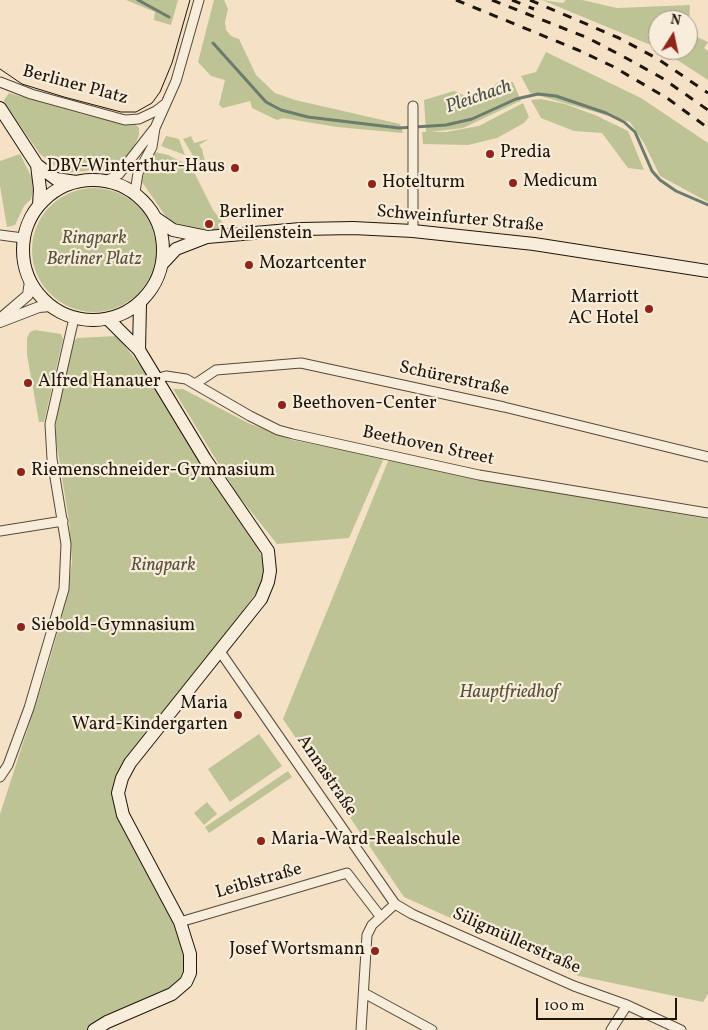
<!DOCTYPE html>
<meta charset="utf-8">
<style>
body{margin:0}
#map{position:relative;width:708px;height:1030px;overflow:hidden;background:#f5e2c6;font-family:Vollkorn,serif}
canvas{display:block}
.north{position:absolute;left:648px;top:10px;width:50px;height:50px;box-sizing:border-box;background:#f8ecda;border:1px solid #a19687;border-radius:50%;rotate:10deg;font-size:14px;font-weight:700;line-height:20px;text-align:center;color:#1f160b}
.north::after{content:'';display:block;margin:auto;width:18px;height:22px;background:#8f2418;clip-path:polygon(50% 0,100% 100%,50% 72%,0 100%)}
.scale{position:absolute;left:536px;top:998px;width:141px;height:22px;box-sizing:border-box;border:2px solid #1f160b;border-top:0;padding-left:6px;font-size:15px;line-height:18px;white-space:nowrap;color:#1f160b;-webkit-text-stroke:4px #f8ecda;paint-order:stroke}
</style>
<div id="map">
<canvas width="708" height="1030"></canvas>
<div class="north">N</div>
<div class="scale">100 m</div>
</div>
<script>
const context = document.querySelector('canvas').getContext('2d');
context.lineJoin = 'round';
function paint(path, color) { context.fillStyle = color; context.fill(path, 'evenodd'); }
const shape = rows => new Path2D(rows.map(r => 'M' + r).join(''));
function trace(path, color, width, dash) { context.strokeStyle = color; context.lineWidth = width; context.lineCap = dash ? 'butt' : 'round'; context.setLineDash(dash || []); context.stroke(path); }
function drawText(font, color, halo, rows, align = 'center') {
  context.font = font + ' Vollkorn,serif'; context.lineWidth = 4.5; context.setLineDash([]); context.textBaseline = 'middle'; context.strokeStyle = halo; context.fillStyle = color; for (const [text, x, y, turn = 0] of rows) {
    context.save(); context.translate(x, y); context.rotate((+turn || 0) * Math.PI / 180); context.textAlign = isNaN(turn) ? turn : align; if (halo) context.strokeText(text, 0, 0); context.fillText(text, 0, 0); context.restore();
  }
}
paint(shape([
 [126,0,178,0,171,25,154,20,155,12],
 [214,0,224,0,228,9,225,22,226,30,231,36,239,39,256,75,275,93,295,100,400,124,403,133,337,127,283,118,277,120,252,108,250,101,223,108,219,105,225,80,211,76,198,62],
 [542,0,563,3,566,0,582,0,617,8,690,5,689,23,688,20,658,20,658,48],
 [688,33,708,42,704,48,708,51,708,80,662,50,688,50],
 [546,52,641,98,708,143,708,202,660,176,644,143,630,122,530,93,521,76,536,72],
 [513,82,521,101,518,102,463,128,431,132,446,132,479,126,523,103,529,117,524,123,497,138,468,145,423,144,422,132,426,132,424,100,454,91,475,100,484,90,488,92,497,83],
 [9,93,89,116,135,124,139,128,139,135,131,154,116,169,107,171,93,170,64,173,40,154,5,104,4,100],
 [541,99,565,104,595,115,628,131,644,170,628,168,602,133,574,131,541,118,531,100],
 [166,136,179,139,185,155,161,146],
 [191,136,194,143,209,139,199,145,202,149,205,162,198,164,183,139],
 [155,152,168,155,184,163,194,172,213,210,223,223,223,231,211,231,175,225,169,221,142,182,145,167],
 [20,154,32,178,33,191,31,199,24,206,15,225,7,227,0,186,0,161],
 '32 250a62 62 0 1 1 124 0a62 62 0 1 1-124 0Z',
 [35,330,61,334,63,339,44,422,39,422,27,355,27,338,30,332],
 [117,336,142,368,225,495,258,547,265,567,261,586,130,764,118,793,182,936,189,963,183,982,89,1030,0,1030,0,814,48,666,67,597,72,562,69,521,55,434,58,399,72,343,77,338],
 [173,389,183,389,248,423,292,440,384,458,349,538,277,544,237,494],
 [389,459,528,488,708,519,708,994,703,1002,579,976,404,897,283,719],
 [259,734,282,766,230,802,208,769],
 [288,771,292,777,209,833,205,827],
 [207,802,217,814,204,825,194,813]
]), '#bdc394');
trace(shape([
 [138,0,169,17],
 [213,43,266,102,281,110,308,117,399,128,446,125,472,119,516,99,538,94,556,96,606,113,624,122,635,132,652,171,660,180,676,191,708,205]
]), '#6b7b6d', 3);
const minor = shape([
 [0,82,31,94,125,120,139,119,156,111,165,104],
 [413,106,413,231],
 [108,180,119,174,154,129],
 [135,192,138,173,152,147,155,128,176,81,199,0],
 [0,235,23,238],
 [155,379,166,376,186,379,250,416,278,430,293,434,479,475,708,513],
 [195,384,216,370,301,363,504,407,708,457],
 [0,531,63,521],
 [219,650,395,904,412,914,574,986,627,1005,681,1030],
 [0,777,8,765,29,708,64,589,66,544,52,459,50,424,74,318],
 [180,922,347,873,380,916],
 [364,993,432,1030],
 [361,1030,367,935,372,925,395,904],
 [611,1030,627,1005]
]);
const tertiary = shape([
 [0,319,28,295,30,281],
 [0,322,39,307,51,306]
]);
const secondary = shape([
 [0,108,37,165,56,179,76,182],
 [37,165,40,189,39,205],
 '23 250a70 70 0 1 1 140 0a70 70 0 1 1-140 0Z',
 [157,219,173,230,207,237,301,229,353,228,413,231,534,244,708,271],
 [162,264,176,249,207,237],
 [139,350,140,304],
 [94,1030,107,1022,172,994,186,982,190,973,190,954,180,922,123,815,118,793,122,778,130,763,261,599,268,582,270,571,268,551,205,459,139,350,108,319]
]);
trace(minor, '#54493a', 11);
trace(tertiary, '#54493a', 12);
trace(secondary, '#1f160b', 14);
trace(minor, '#f8ecda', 9);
trace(tertiary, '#f8ecda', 10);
trace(secondary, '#f8ecda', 12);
trace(shape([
 [0,69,22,84,64,97,121,112,136,112,152,103,160,92,172,63,190,0]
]), '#1f160b', 1);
trace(shape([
 [456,0,578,50,612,66,667,98,708,128],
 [492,0,588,38,626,58,662,78,708,110],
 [512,0,534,9],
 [530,0,619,38,658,59,708,93]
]), '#1f160b', 3, [9, 9]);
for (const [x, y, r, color] of [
 [490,154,5,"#8f2418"],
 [235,168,5,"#8f2418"],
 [513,183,5,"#8f2418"],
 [372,184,5,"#8f2418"],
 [209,224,5,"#8f2418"],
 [249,265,5,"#8f2418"],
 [649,309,5,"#8f2418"],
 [28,383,5,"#8f2418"],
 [282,405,5,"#8f2418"],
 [21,472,5,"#8f2418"],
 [21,627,5,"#8f2418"],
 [238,715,5,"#8f2418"],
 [261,841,5,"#8f2418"],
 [375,951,5,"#8f2418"]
]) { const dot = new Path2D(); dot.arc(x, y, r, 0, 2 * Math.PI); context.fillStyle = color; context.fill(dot); trace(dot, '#f8ecda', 2); }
drawText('18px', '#1f160b', '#f8ecda', [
 ["Berliner Platz",75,86,15],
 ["Schweinfurter Straße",460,220,5],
 ["Schürerstraße",454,380,12],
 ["Beethoven Street",428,447,12],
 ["Annastraße",326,776,56],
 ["Leiblstraße",259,882,-16],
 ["Siligmüllerstraße",516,942,24]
]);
drawText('18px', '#1f160b', '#f8ecda', [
 ["Predia",500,154],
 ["DBV-Winterthur-Haus",225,168,"right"],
 ["Medicum",523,183],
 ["Hotelturm",382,184],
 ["Berliner",219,214],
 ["Meilenstein",219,235],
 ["Mozartcenter",259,265],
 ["Marriott",639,299,"right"],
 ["AC Hotel",639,320,"right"],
 ["Alfred Hanauer",38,383],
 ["Beethoven-Center",292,405],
 ["Riemenschneider-Gymnasium",31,472],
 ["Siebold-Gymnasium",31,627],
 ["Maria",228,705,"right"],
 ["Ward-Kindergarten",228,726,"right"],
 ["Maria-Ward-Realschule",271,841],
 ["Josef Wortsmann",365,951,"right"]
], 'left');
drawText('italic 18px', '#56533b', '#f8ecda', [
 ["Ringpark",94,240],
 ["Berliner Platz",94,261],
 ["Ringpark",163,567],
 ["Hauptfriedhof",509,694]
]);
drawText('italic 19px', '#4b5144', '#f8ecda', [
 ["Pleichach",479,98,-19]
]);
</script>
